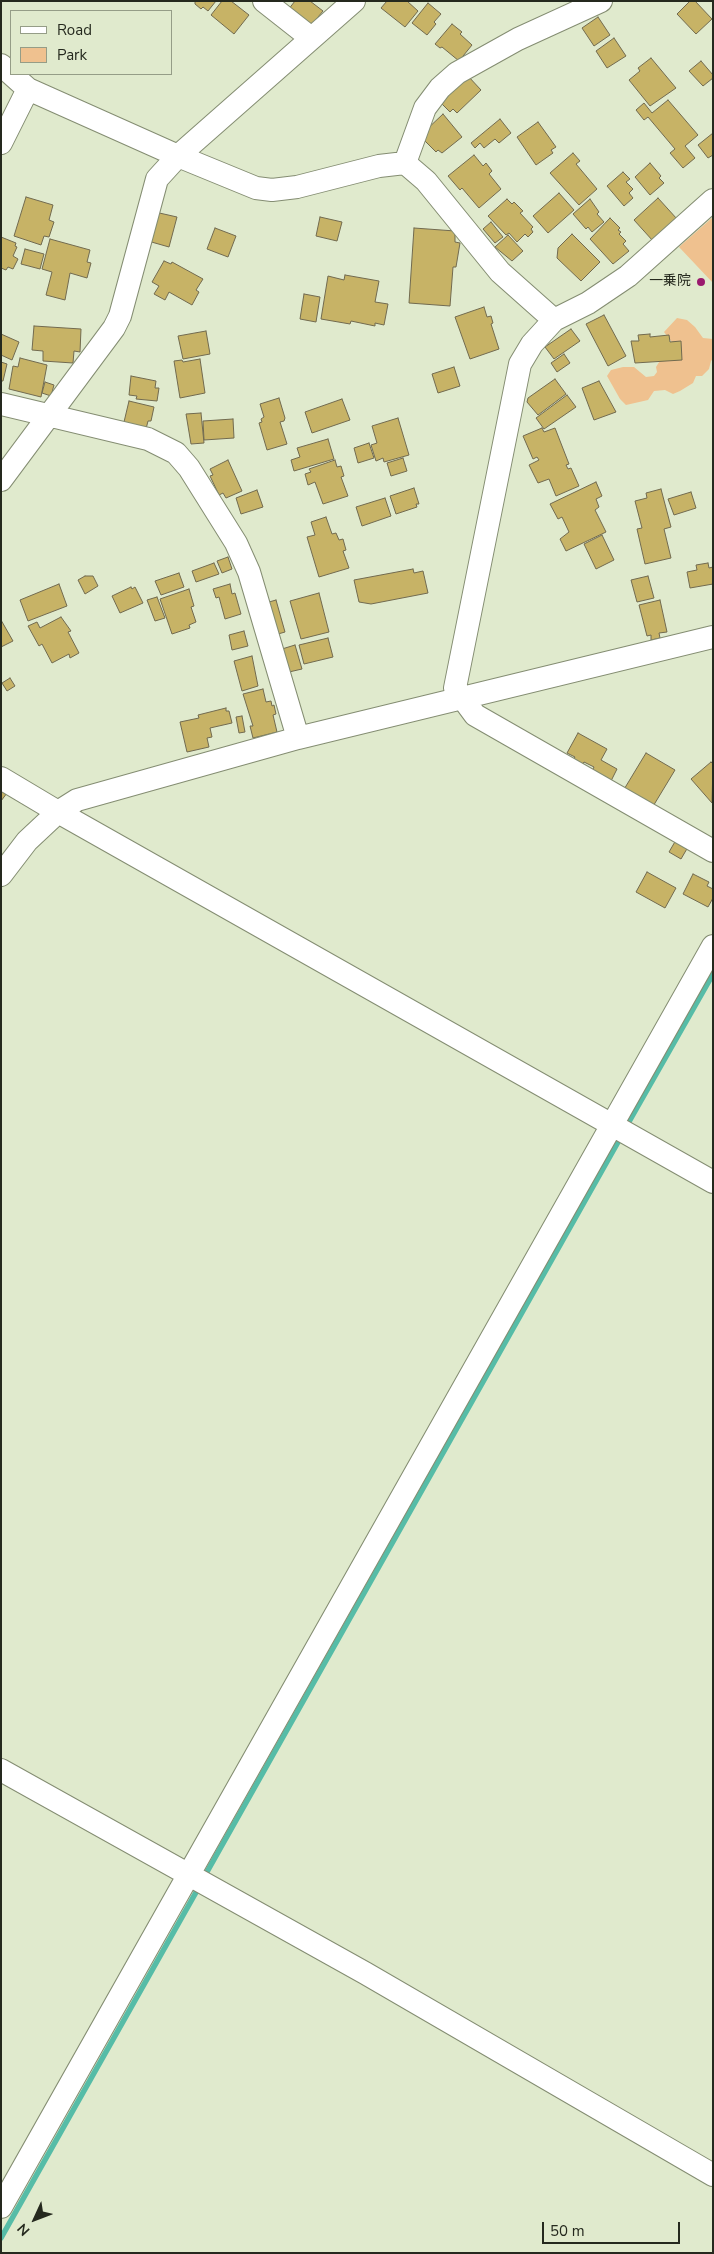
<!DOCTYPE html>
<meta charset="utf-8">
<style>
body{margin:0}
#map{position:relative;width:714px;height:2254px;overflow:hidden;background:#e0eacd;font-family:"Nunito Sans",sans-serif}
canvas{display:block}
.frame{position:absolute;inset:0;border:2px solid #25291e;pointer-events:none}
.legend{position:absolute;left:10px;top:10px;width:162px;height:65px;box-sizing:border-box;background:#e0eacd;border:1px solid #959d87;margin:0;padding:6px 9px;list-style:none;font-size:15px;color:#25291e}
.legend li{display:flex;align-items:center;gap:10px;height:25px}
.legend b{width:25px;border:1px solid #959d87}
.north{position:absolute;left:10px;top:2194px;width:50px;height:50px;-webkit-text-stroke:4px #e0eacd;paint-order:stroke;rotate:227deg;font-size:14px;font-weight:700;line-height:20px;text-align:center;color:#25291e}
.north::after{content:'';display:block;margin:auto;width:18px;height:22px;background:#25291e;clip-path:polygon(50% 0,100% 100%,50% 72%,0 100%)}
.scale{position:absolute;left:542px;top:2222px;width:138px;height:22px;box-sizing:border-box;border:2px solid #25291e;border-top:0;padding-left:6px;font-size:15px;line-height:18px;white-space:nowrap;color:#25291e;-webkit-text-stroke:4px #e0eacd;paint-order:stroke}
</style>
<div id="map">
<canvas width="714" height="2254"></canvas>
<div class="frame"></div>
<ul class="legend">
<li><b style="height:6px;background:#fff"></b>Road</li>
<li><b style="height:14px;background:#efc18f"></b>Park</li>
</ul>
<div class="north">N</div>
<div class="scale">50 m</div>
</div>
<script>
const context = document.querySelector('canvas').getContext('2d');
context.lineJoin = 'round';
function paint(path, color) { context.fillStyle = color; context.fill(path, 'evenodd'); }
const shape = rows => new Path2D(rows.map(r => 'M' + r).join(''));
function trace(path, color, width, dash) { context.strokeStyle = color; context.lineWidth = width; context.lineCap = dash ? 'butt' : 'round'; context.setLineDash(dash || []); context.stroke(path); }
function drawText(font, color, halo, rows, align = 'center') {
  context.font = font + ' "Nunito Sans","Noto Sans JP",sans-serif'; context.lineWidth = 4; context.setLineDash([]); context.textBaseline = 'middle'; context.strokeStyle = halo; context.fillStyle = color; for (const [text, x, y, turn = 0] of rows) {
    context.save(); context.translate(x, y); context.rotate((+turn || 0) * Math.PI / 180); context.textAlign = isNaN(turn) ? turn : align; if (halo) context.strokeText(text, 0, 0); context.fillText(text, 0, 0); context.restore();
  }
}
paint(shape([
 [713,217,713,283,679,247],
 [677,318,687,320,695,327,703,338,713,339,713,359,711,361,709,369,702,376,696,376,693,383,680,391,673,394,665,390,654,391,648,400,626,405,620,399,607,376,611,370,623,367,634,367,646,377,654,376,657,372,656,367,661,359,675,346,664,332]
]), '#efc18f');
trace(shape([
 [626,1127,713,974],
 [203,1879,622,1135],
 [1,2238,199,1887]
]), '#56bca7', 5.5);
const building = shape([
 [195,1,216,1,208,11,203,7,201,9,195,4,195,1],
 [222,1,231,1,249,15,234,34,211,15,222,1],
 [295,1,310,1,323,11,309,28,288,10,295,1],
 [387,1,407,1,418,11,405,27,381,8,387,1],
 [690,1,695,1,712,19,696,34,677,14,690,1],
 [428,3,441,14,434,22,436,24,427,35,412,23,428,3],
 [598,17,610,35,594,46,582,28,598,17],
 [452,24,462,32,460,34,472,45,459,61,442,47,440,48,435,44,452,24],
 [614,38,626,56,607,68,596,51,614,38],
 [651,58,676,88,650,106,629,80,640,71,638,68,651,58],
 [701,61,713,75,713,78,703,86,689,71,701,61],
 [468,76,481,90,457,113,453,109,450,112,440,102,468,76],
 [668,100,698,135,685,146,695,158,683,168,670,153,675,149,648,117,644,120,636,110,644,103,652,113,668,100],
 [443,114,462,137,442,153,438,150,436,152,423,139,423,133,443,114],
 [500,119,511,133,499,143,495,139,484,148,480,143,475,148,471,143,500,119],
 [538,122,556,147,551,150,553,153,536,165,517,137,538,122],
 [713,133,713,155,708,158,698,145,713,133],
 [573,153,580,161,576,164,597,189,579,205,550,173,573,153],
 [474,155,483,166,486,163,492,171,489,174,501,189,479,208,462,188,460,190,448,176,474,155],
 [650,163,661,176,659,178,664,183,650,195,635,177,650,163],
 [623,172,630,179,626,182,633,189,629,193,633,198,624,206,607,186,623,172],
 [559,193,574,210,548,233,533,216,559,193],
 [26,197,53,205,49,220,54,222,49,237,44,236,41,245,14,236,26,197],
 [658,198,677,219,653,241,634,220,658,198],
 [507,199,512,204,514,202,523,211,520,213,533,227,531,229,533,232,528,237,525,234,517,242,509,233,506,235,488,216,507,199],
 [590,199,599,212,597,214,604,222,592,232,588,227,586,229,573,214,590,199],
 [155,212,177,217,169,247,148,241,155,212],
 [320,217,342,222,337,241,316,236,320,217],
 [610,218,620,228,618,230,621,232,619,234,626,241,623,244,629,251,613,264,590,239,610,218],
 [491,222,503,237,495,243,483,229,491,222],
 [215,228,236,236,228,257,207,249,215,228],
 [414,228,455,231,455,242,460,243,456,267,453,267,450,306,409,303,414,228],
 [572,234,600,262,581,281,557,258,558,248,572,234],
 [508,235,523,251,512,261,495,247,508,235],
 [1,237,16,243,15,246,17,247,13,256,18,259,13,269,8,267,6,270,1,268,1,237],
 [50,239,90,250,87,262,91,263,87,278,70,273,65,300,46,295,52,272,42,269,50,239],
 [25,249,44,254,40,269,21,264,25,249],
 [164,261,171,264,172,262,203,279,196,290,199,292,192,305,169,292,165,300,154,294,159,286,152,282,164,261],
 [345,275,379,281,375,302,388,304,384,325,375,323,375,326,351,321,350,324,321,319,328,276,344,280,345,275],
 [304,294,320,297,316,322,300,319,304,294],
 [484,307,487,317,491,316,493,323,491,324,499,349,470,359,455,317,484,307],
 [604,315,626,356,608,366,586,324,604,315],
 [34,326,81,329,80,352,74,351,73,363,43,361,43,351,32,350,34,326],
 [571,329,580,341,554,359,545,347,571,329],
 [206,331,210,354,183,359,178,336,206,331],
 [1,334,19,342,12,360,1,355,1,334],
 [650,334,650,337,669,335,670,342,681,341,682,360,635,363,631,341,639,341,638,335,650,334],
 [564,354,570,363,557,372,551,363,564,354],
 [20,358,47,365,41,397,9,389,13,366,18,367,20,358],
 [200,359,205,393,180,398,174,361,182,360,183,362,200,359],
 [1,362,7,364,3,381,1,381,1,362],
 [454,367,460,386,438,393,432,374,454,367],
 [131,376,156,381,155,388,159,388,157,401,136,399,137,396,129,395,131,376],
 [555,379,566,394,538,415,527,402,528,398,555,379],
 [599,381,616,412,594,420,582,388,599,381],
 [45,382,54,385,51,396,42,393,45,382],
 [567,395,576,407,544,429,536,418,567,395],
 [279,398,285,418,284,421,280,422,287,444,267,450,259,423,262,422,261,419,264,417,260,404,279,398],
 [342,399,350,420,312,433,305,412,342,399],
 [129,401,154,407,151,421,148,421,146,429,124,422,129,401],
 [201,413,204,443,191,444,186,414,201,413],
 [398,418,409,455,384,462,383,458,376,461,371,445,377,443,372,426,398,418],
 [233,419,234,438,204,440,203,421,233,419],
 [542,428,544,432,555,428,569,464,566,465,568,469,571,468,579,486,556,496,549,479,538,483,529,465,539,460,537,457,533,459,523,436,542,428],
 [328,439,334,459,294,471,291,460,300,457,297,448,328,439],
 [369,443,374,458,358,463,354,448,369,443],
 [403,458,407,471,391,476,387,463,403,458],
 [228,460,242,491,226,498,223,493,219,495,210,476,213,475,210,469,228,460],
 [335,460,337,467,341,466,344,476,341,477,348,496,323,504,315,482,308,485,305,474,311,472,309,469,335,460],
 [596,482,602,496,596,499,599,507,595,510,606,532,566,551,560,539,569,532,562,517,558,519,550,504,596,482],
 [414,488,419,504,416,504,417,507,396,514,390,496,414,488],
 [661,489,671,527,664,529,671,558,645,564,637,529,642,528,635,501,647,498,646,493,661,489],
 [257,490,263,507,241,514,236,498,257,490],
 [691,492,696,508,674,515,668,499,691,492],
 [385,498,391,516,362,526,356,507,385,498],
 [326,517,332,534,336,533,339,540,343,539,346,550,343,551,349,568,319,577,307,537,315,535,311,522,326,517],
 [602,535,614,560,596,569,584,544,602,535],
 [228,557,232,569,222,573,217,561,228,557],
 [214,563,219,574,196,582,192,571,214,563],
 [708,563,709,568,713,567,713,584,690,588,687,572,697,570,696,565,708,563],
 [413,569,414,573,423,571,428,593,371,604,359,602,354,580,413,569],
 [179,573,184,587,161,595,155,581,179,573],
 [85,576,93,576,98,586,85,594,78,580,85,576],
 [648,576,654,598,637,602,631,580,648,576],
 [59,584,67,606,28,621,20,600,59,584],
 [230,584,232,594,235,593,241,614,225,619,219,597,216,598,213,589,230,584],
 [131,587,132,589,135,587,143,603,120,613,112,596,131,587],
 [189,589,194,606,191,607,196,622,189,625,190,628,172,634,160,599,189,589],
 [319,593,329,632,301,639,290,601,319,593],
 [157,597,165,618,155,621,147,600,157,597],
 [276,600,285,632,278,634,269,602,276,600],
 [660,600,667,632,659,633,660,638,651,640,651,635,647,636,639,605,660,600],
 [61,617,71,631,68,632,79,653,70,658,69,654,52,663,42,644,39,646,28,626,37,622,40,628,61,617],
 [1,620,13,641,1,647,1,620],
 [244,631,248,646,232,650,229,635,244,631],
 [328,638,333,657,304,664,299,645,328,638],
 [295,645,302,669,289,672,282,649,295,645],
 [252,656,258,686,242,691,234,661,252,656],
 [10,678,15,686,7,691,2,683,10,678],
 [263,689,266,702,271,701,272,706,274,705,276,714,273,715,277,732,253,738,250,726,253,726,243,694,263,689],
 [226,708,226,711,229,711,232,723,210,728,212,737,207,738,209,747,187,752,180,722,199,718,198,715,226,708],
 [242,716,245,732,239,733,236,717,242,716],
 [578,733,607,749,601,760,617,769,610,783,591,773,594,767,584,762,582,765,573,760,575,757,567,753,578,733],
 [646,753,675,770,652,808,623,791,646,753],
 [711,762,713,764,712,803,691,779,711,762],
 [1,789,7,793,1,801,1,789],
 [676,840,688,847,681,859,669,852,676,840],
 [647,872,676,888,665,908,636,892,647,872],
 [693,874,709,882,707,886,713,889,713,898,708,907,683,894,693,874]
]);
paint(building, '#c7b366');
trace(building, '#716a4f', 1);
const minor = shape([
 [264,1,311,38],
 [1,65,28,89,178,156,256,188,272,190,297,187,379,166,405,163,426,181,500,272,554,320],
 [1,143,28,89],
 [405,163,425,108,440,88,457,73,518,39,601,1],
 [713,200,628,276,588,303,554,320,532,344,520,364,455,688,475,715,713,851],
 [1,404,148,439,176,453,189,468,236,543,249,572,298,738],
 [1,480,114,328,120,316,157,179,178,156,354,1],
 [1,778,58,812,713,1182],
 [1,875,27,841,58,812,77,800,298,738,713,637],
 [1,1770,365,1973,713,2175],
 [1,2207,713,946]
]);
trace(minor, '#848d72', 24);
trace(minor, '#fff', 22);
for (const [x, y, r, color] of [
 [701,282,5,"#9a196e"]
]) { const dot = new Path2D(); dot.arc(x, y, r, 0, 2 * Math.PI); context.fillStyle = color; context.fill(dot); trace(dot, '#e0eacd', 2); }
drawText('14px', '#25291e', '#e0eacd', [
 ["一乗院",691,282]
], 'right');
</script>
